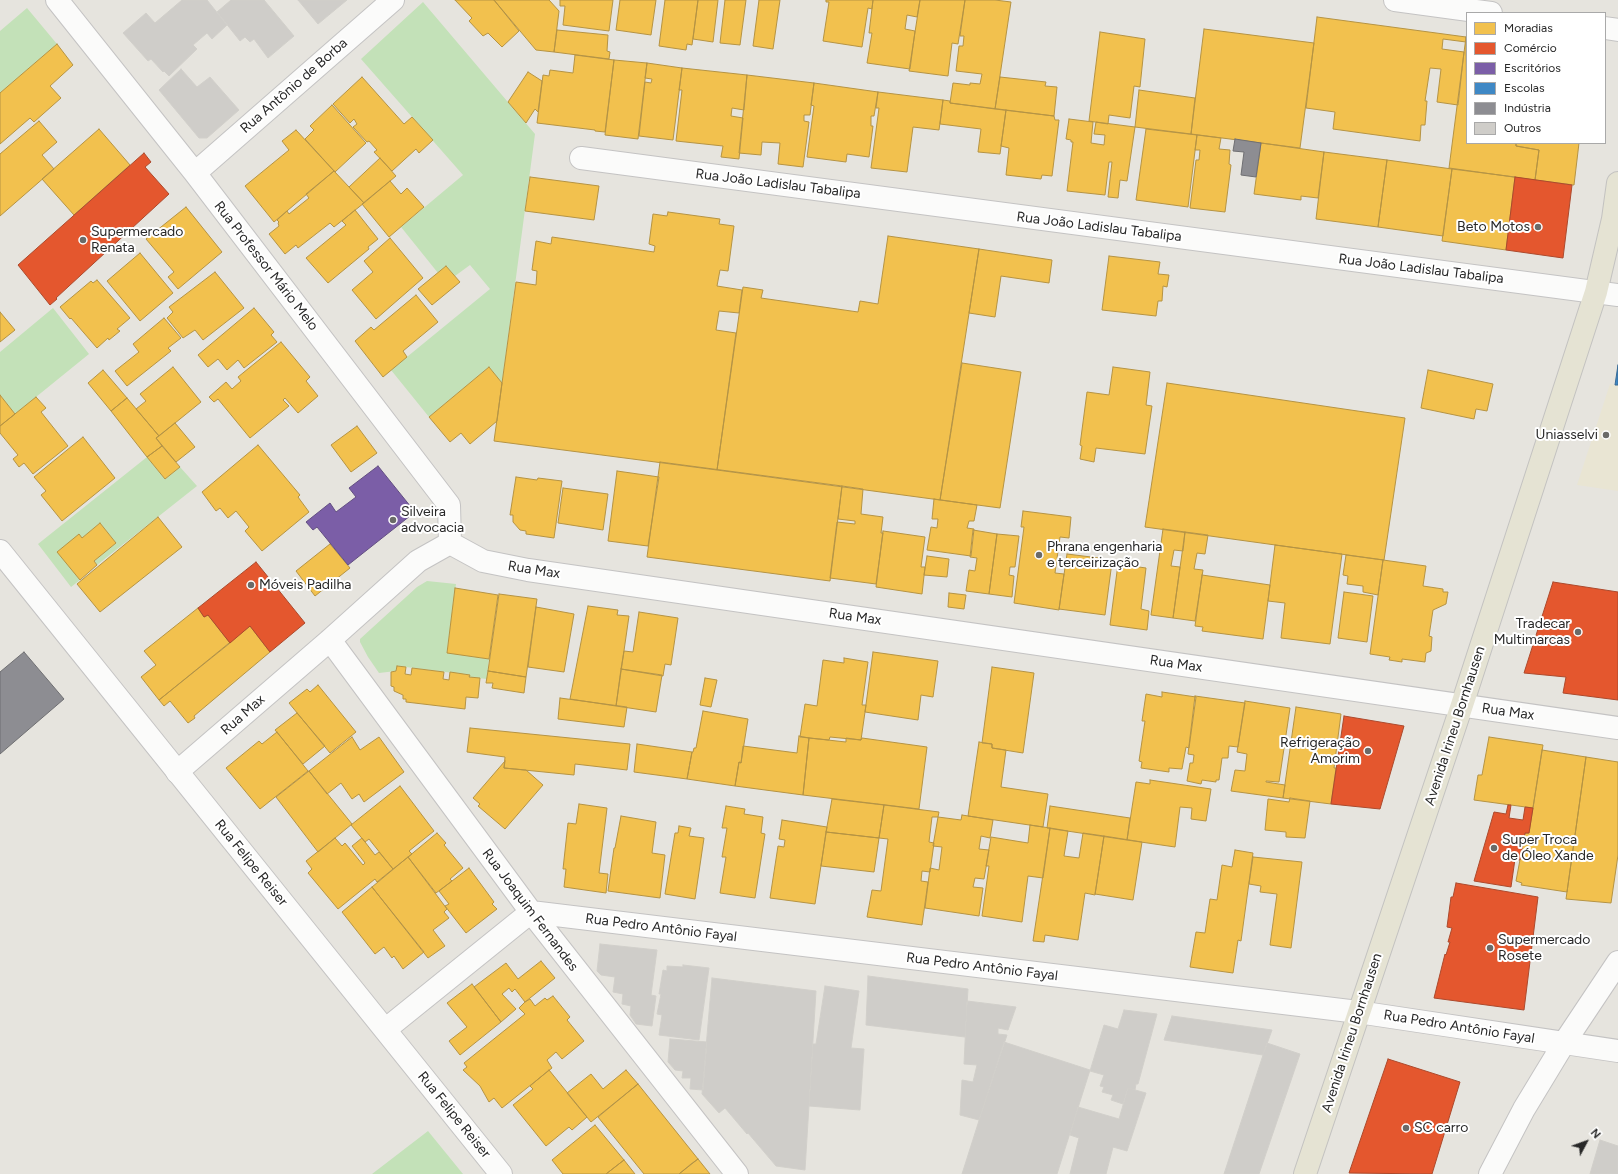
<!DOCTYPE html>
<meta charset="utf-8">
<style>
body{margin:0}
#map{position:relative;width:1618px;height:1174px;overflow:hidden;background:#e6e4de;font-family:Figtree,sans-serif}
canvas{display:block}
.legend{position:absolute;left:1466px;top:12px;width:140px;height:132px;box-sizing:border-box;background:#fff;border:1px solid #a9a9a9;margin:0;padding:5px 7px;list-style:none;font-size:12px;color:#282828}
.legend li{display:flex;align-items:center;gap:8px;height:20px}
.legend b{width:20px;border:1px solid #a9a9a9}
.north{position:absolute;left:1566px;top:1122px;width:40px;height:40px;-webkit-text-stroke:3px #fff;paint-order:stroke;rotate:49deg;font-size:11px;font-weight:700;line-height:16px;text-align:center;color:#282828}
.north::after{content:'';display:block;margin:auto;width:14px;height:18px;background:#282828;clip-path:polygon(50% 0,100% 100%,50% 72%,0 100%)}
</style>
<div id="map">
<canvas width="1618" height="1174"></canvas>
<ul class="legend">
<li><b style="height:11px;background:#f2c14e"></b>Moradias</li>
<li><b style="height:11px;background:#e4572e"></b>Comércio</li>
<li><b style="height:11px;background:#7b5ea7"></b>Escritórios</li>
<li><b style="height:11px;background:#3f88c5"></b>Escolas</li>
<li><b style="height:11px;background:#8d8d92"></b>Indústria</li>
<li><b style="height:11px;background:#cfcdc9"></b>Outros</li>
</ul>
<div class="north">N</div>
</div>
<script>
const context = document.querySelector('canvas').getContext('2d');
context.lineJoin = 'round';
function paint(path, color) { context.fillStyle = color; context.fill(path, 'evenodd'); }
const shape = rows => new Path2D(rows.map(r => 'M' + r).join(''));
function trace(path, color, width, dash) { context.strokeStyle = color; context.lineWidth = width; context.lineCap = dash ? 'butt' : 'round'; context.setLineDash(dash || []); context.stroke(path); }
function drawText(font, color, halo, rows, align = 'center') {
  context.font = font + ' Figtree,sans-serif'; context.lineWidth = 4; context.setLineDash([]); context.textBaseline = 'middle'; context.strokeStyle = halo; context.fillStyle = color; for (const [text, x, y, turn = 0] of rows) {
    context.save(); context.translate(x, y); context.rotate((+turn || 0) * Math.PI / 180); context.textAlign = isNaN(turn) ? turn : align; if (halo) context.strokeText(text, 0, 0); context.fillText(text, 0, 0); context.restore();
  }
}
paint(shape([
 [1610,384,1618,385,1618,491,1577,485]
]), '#e9e5d3');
paint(shape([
 [423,2,535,134,502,383,489,367,429,417,391,370,490,289,470,265,455,276,446,266,438,273,401,227,463,175,361,59],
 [27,8,57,44,0,93,0,31],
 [53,308,89,354,15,414,0,395,0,352],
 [147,457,165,479,180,467,197,486,97,565,94,561,116,543,100,523,82,538,79,535,58,551,80,580,71,587,38,544],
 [427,581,456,584,447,652,489,659,487,679,469,677,469,675,398,666,396,671,379,673,368,657,360,642,360,639,417,587],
 [428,1131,463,1174,372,1174]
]), '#c3e1b8');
const homes = shape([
 [455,0,494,0,519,31,502,47,488,33,483,36,469,21,472,18,455,0],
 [494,0,549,0,559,11,554,52,536,50,494,0],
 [560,0,613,0,609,31,563,25,565,6,560,6,560,0],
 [620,0,656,0,651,35,616,30,620,0],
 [665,0,698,0,692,45,687,44,686,50,659,46,665,0],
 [698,0,718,0,713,42,693,39,698,0],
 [725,0,746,0,740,45,720,43,725,0],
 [759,0,780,0,773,49,753,46,759,0],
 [826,0,873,0,872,9,868,8,862,47,823,41,829,2,826,2,826,0],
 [873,0,920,0,917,17,907,15,905,29,915,31,910,69,867,63,872,33,869,33,873,0],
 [920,0,965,0,958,44,952,43,948,76,909,71,920,0],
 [965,0,995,0,1011,2,995,109,950,103,953,83,970,85,970,83,980,84,982,74,956,71,959,46,963,46,964,36,960,36,965,0],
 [1317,17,1466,37,1466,42,1443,39,1442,49,1464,52,1458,105,1437,102,1441,69,1430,68,1425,101,1427,101,1425,125,1421,125,1420,141,1333,129,1335,112,1306,108,1317,17],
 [1204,29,1314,43,1300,148,1191,134,1204,29],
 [557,30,608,35,607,51,610,52,609,59,554,52,557,30],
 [1100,32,1145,39,1140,87,1134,86,1130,118,1109,115,1108,124,1089,121,1100,32],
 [1466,37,1467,143,1516,143,1516,146,1539,150,1535,180,1449,168,1466,37],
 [57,44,73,65,50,86,61,98,34,122,30,118,0,144,0,93,57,44],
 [575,55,614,60,605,132,595,131,595,130,537,123,543,75,549,76,550,70,573,73,575,55],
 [614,60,647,63,638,139,605,135,614,60],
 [647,63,682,68,673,140,639,136,645,82,651,83,652,79,645,78,647,63],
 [682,68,747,75,744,110,732,108,731,116,743,118,739,159,721,157,723,146,676,141,682,90,679,90,682,68],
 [528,72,542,81,538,112,535,109,526,123,508,102,528,72],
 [747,75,814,83,810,115,804,115,804,121,809,122,803,167,778,164,780,143,762,142,761,155,739,153,747,75],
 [362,77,404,124,412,117,433,140,419,153,416,149,392,171,374,152,377,150,369,141,367,142,353,127,357,124,354,119,350,123,333,104,362,77],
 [1000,77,1046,82,1045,86,1057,87,1054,116,995,109,1000,77],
 [814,83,878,92,874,116,871,116,871,126,873,126,869,157,847,154,846,162,807,157,814,106,811,105,814,83],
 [1139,90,1195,98,1191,134,1135,127,1139,90],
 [878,92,943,100,939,130,913,127,907,172,871,168,879,108,876,108,878,92],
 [943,100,950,101,950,103,1006,110,1000,154,978,152,981,129,940,124,943,100],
 [332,105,366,143,335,172,305,139,314,130,310,126,332,105],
 [1006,110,1054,116,1055,120,1059,120,1052,176,1042,175,1041,179,1006,175,1009,148,1001,146,1006,110],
 [1069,119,1093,122,1091,143,1104,145,1105,135,1094,134,1096,122,1135,127,1127,181,1120,180,1118,198,1108,197,1112,162,1109,162,1105,195,1067,191,1073,142,1071,142,1071,140,1066,139,1069,119],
 [39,121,57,142,42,155,54,169,0,216,0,154,39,121],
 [99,129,130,165,74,215,42,179,99,129],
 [1146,129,1197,135,1188,207,1136,200,1146,129],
 [296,130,334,171,274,222,245,186,289,150,282,141,296,130],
 [1197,135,1221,138,1219,149,1230,150,1229,164,1231,165,1225,212,1190,208,1196,160,1199,160,1200,150,1195,150,1197,135],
 [1261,143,1324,152,1318,198,1301,196,1301,200,1254,194,1261,143],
 [1516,143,1579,143,1574,185,1535,180,1539,150,1516,146,1516,143],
 [1324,152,1387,160,1378,227,1316,219,1324,152],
 [380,158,396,176,364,203,349,187,380,158],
 [1387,160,1452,169,1443,236,1378,227,1387,160],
 [1452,169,1515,177,1506,250,1442,241,1452,169],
 [334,171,364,203,334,227,330,223,298,248,296,245,285,254,269,234,279,226,278,223,279,222,277,220,287,211,289,214,309,198,306,194,334,171],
 [530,177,599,186,594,220,525,211,530,177],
 [390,181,401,194,407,188,424,207,389,237,362,204,390,181],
 [186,207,222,252,178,289,168,277,174,272,146,239,186,207],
 [355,210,378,239,368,247,369,249,328,283,306,258,346,225,342,221,355,210],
 [668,212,720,219,719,224,734,226,728,271,720,270,717,286,742,290,739,313,719,311,716,330,736,333,717,470,494,441,516,282,536,285,537,271,532,270,536,241,551,244,552,237,654,252,655,246,649,244,653,214,667,216,668,212],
 [888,236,979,249,940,500,717,470,743,287,763,290,761,298,858,312,860,301,878,304,888,236],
 [390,238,423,278,376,319,352,290,373,272,364,261,390,238],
 [979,249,1052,260,1049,283,1001,276,995,317,969,313,979,249],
 [140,253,173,293,140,321,107,281,140,253],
 [1109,256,1160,262,1158,274,1169,275,1167,287,1163,286,1162,301,1158,301,1156,316,1102,310,1109,256],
 [446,266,460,282,432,305,418,289,446,266],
 [215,272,244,308,203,340,195,330,183,338,167,318,173,312,169,307,215,272],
 [97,280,130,318,117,329,120,331,109,340,108,338,97,348,71,318,70,319,60,307,91,281,93,283,97,280],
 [416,295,438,322,403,351,407,357,383,377,355,341,371,327,374,330,416,295],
 [254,308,274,332,271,335,277,342,244,368,238,360,227,370,218,359,208,367,198,355,254,308],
 [0,312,15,330,0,342,0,312],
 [164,318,181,338,168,348,171,351,127,386,115,371,139,352,133,344,164,318],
 [281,342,310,377,306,381,318,396,298,413,285,398,283,400,289,406,250,438,218,399,214,402,209,397,226,382,232,389,241,381,238,377,281,342],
 [962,363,1021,372,1000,508,940,500,962,363],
 [173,367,201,402,159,436,136,409,146,401,140,394,173,367],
 [489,367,502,383,497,421,470,444,461,433,450,442,429,417,489,367],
 [1113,367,1150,372,1146,405,1152,406,1145,454,1096,448,1094,462,1080,459,1082,446,1080,445,1087,392,1109,395,1113,367],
 [103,370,127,398,111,411,88,383,103,370],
 [1428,370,1493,384,1487,411,1476,409,1474,419,1421,408,1428,370],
 [1167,383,1405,418,1384,560,1145,527,1167,383],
 [0,395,15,414,0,426,0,395],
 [36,397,46,408,41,412,68,446,33,474,24,463,19,467,13,459,18,455,0,433,0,426,36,397],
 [127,398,159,436,156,438,162,446,147,457,111,411,127,398],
 [175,423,195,447,176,462,156,438,175,423],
 [357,426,377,453,351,472,331,445,357,426],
 [83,437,115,478,62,521,41,495,46,491,34,477,83,437],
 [258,445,300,495,298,497,309,512,262,551,245,531,249,527,236,511,228,518,220,508,216,511,202,492,258,445],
 [162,446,180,467,165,479,147,457,162,446],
 [660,462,842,486,830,581,647,557,660,462],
 [617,471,659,477,648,546,608,541,617,471],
 [516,477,537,480,538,478,562,481,554,538,526,534,526,531,520,530,513,522,513,515,510,515,516,477],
 [842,486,863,489,861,514,883,517,881,533,883,533,876,584,830,578,837,522,855,524,855,521,838,519,842,486],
 [563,488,608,494,603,530,558,523,563,488],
 [934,499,977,505,974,521,969,521,967,528,974,529,971,556,927,550,931,527,937,528,938,519,932,519,934,499],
 [1023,511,1071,517,1069,538,1060,537,1055,573,1064,574,1059,610,1014,603,1024,527,1021,527,1023,511],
 [158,517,182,547,100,612,77,584,158,517],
 [100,523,116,543,94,561,97,565,80,580,57,552,79,534,82,538,100,523],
 [1163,529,1185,532,1183,551,1174,550,1171,566,1180,567,1173,618,1151,615,1163,529],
 [973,530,997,534,989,594,966,591,969,570,975,571,977,558,970,557,973,530],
 [883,531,925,537,921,567,925,567,922,594,876,587,883,531],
 [1185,532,1208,535,1205,554,1197,553,1194,569,1203,570,1195,621,1173,618,1185,532],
 [997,534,1019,536,1015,567,1010,567,1009,575,1014,576,1012,597,989,594,997,534],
 [330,544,350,568,315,596,296,571,330,544],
 [1275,545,1342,554,1330,644,1281,638,1285,603,1268,601,1275,545],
 [1067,554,1099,558,1098,560,1112,562,1105,615,1059,609,1067,554],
 [1346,555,1383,560,1378,595,1363,592,1363,586,1347,584,1348,576,1343,575,1346,555],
 [927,556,949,559,947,577,924,575,927,556],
 [1383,560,1426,566,1423,586,1443,589,1443,592,1448,592,1446,604,1433,610,1429,636,1432,637,1431,651,1426,653,1425,662,1402,659,1402,662,1389,660,1390,657,1370,654,1383,560],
 [1118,564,1146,568,1141,609,1149,611,1147,630,1110,625,1118,564],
 [1202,575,1270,585,1263,639,1202,631,1203,627,1195,626,1202,575],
 [455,588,498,595,489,659,447,653,455,588],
 [1344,592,1373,596,1367,642,1338,638,1344,592],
 [949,593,966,595,964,609,948,607,949,593],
 [499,594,537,599,526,677,488,671,499,594],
 [588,606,618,610,617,615,629,616,616,706,570,699,588,606],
 [536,607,574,614,564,672,528,667,536,607],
 [198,608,204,617,208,615,230,643,159,700,141,677,156,665,144,651,198,608],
 [639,612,678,618,671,665,665,664,663,676,621,669,624,651,633,652,639,612],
 [250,626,270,652,194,716,195,718,188,723,170,701,164,706,159,700,250,626],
 [873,652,938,661,933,697,921,695,918,720,865,712,873,652],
 [844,658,868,662,862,705,866,705,861,740,830,737,829,740,800,737,805,704,817,706,823,660,844,663,844,658],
 [397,666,406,667,405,674,411,675,412,668,444,672,443,679,449,680,450,672,470,675,469,677,480,678,478,698,466,697,465,709,406,702,406,699,403,699,403,695,394,691,394,687,391,686,391,672,396,671,397,666],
 [992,667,1034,673,1023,753,992,748,992,744,982,743,992,667],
 [621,669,662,675,656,712,616,706,621,669],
 [488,671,526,677,524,693,492,688,493,683,486,683,488,671],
 [705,678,717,680,711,707,700,705,705,678],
 [318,685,356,732,330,753,289,703,307,689,310,692,318,685],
 [1162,692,1196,697,1189,748,1186,747,1182,769,1169,768,1169,772,1141,768,1142,762,1139,761,1145,721,1142,721,1146,694,1162,697,1162,692],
 [1195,696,1245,703,1238,747,1229,746,1228,758,1222,758,1219,780,1216,780,1216,782,1202,780,1201,784,1187,781,1190,763,1193,763,1194,755,1188,754,1195,696],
 [560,698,627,707,624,727,558,719,560,698],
 [1245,701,1290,708,1279,782,1266,781,1266,782,1285,785,1283,798,1231,791,1235,770,1245,771,1247,754,1237,752,1245,701],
 [1296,707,1341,714,1334,768,1336,768,1331,804,1283,798,1296,707],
 [703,711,748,719,741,763,739,762,735,786,687,779,692,752,693,752,694,748,696,748,703,711],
 [297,713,325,746,303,764,275,730,297,713],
 [470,728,630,744,627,770,575,764,574,775,504,768,505,757,467,752,470,728],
 [277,732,308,771,260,809,226,768,259,741,262,744,277,732],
 [799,736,809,738,803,795,735,786,739,762,741,763,743,746,797,753,799,736],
 [352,737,360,750,379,737,404,772,364,802,359,794,352,799,341,783,327,794,309,771,352,737],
 [1489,737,1543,745,1533,808,1474,800,1478,775,1482,775,1489,737],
 [809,738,846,742,846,738,861,740,862,738,927,747,919,809,803,795,809,738],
 [979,742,992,744,992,748,1006,750,1001,787,1048,794,1043,827,968,816,979,742],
 [637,744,692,752,687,779,634,772,637,744],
 [1542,750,1586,757,1567,892,1521,885,1522,883,1516,881,1525,833,1529,833,1542,750],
 [1586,757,1618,762,1618,855,1611,903,1566,899,1586,757],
 [505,761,504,768,526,770,543,785,505,829,478,806,480,804,473,798,505,761],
 [309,771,352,824,318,852,276,797,309,771],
 [1150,780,1211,789,1206,821,1191,819,1192,808,1180,807,1175,847,1127,840,1136,782,1150,784,1150,780],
 [400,786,434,831,409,851,412,854,393,869,369,839,365,842,351,825,400,786],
 [1290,798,1310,801,1305,838,1286,837,1286,832,1265,830,1268,799,1289,802,1290,798],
 [832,799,884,805,879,838,826,832,832,799],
 [579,804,607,808,599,873,608,874,606,893,564,887,566,869,563,869,568,823,576,824,579,804],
 [884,805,939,812,938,817,932,817,929,842,934,843,930,872,922,871,921,881,928,882,922,925,867,917,872,890,881,891,888,839,879,838,884,805],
 [726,806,745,809,744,814,763,817,761,833,765,834,755,898,720,893,726,857,722,857,727,828,722,828,726,806],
 [1050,806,1130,818,1127,840,1047,828,1050,806],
 [962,815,993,820,990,838,981,836,979,849,989,850,984,879,975,878,973,887,983,888,979,916,925,908,930,868,939,870,942,847,933,846,938,817,961,820,962,815],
 [621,816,656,822,652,853,665,855,660,898,608,891,614,848,615,848,621,816],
 [782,820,827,827,815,904,770,898,778,846,784,847,785,840,779,839,782,820],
 [1030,825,1050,828,1043,878,1028,876,1022,922,982,916,989,866,986,866,991,837,1028,843,1030,825],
 [679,826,691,828,689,836,704,838,695,899,665,894,675,833,678,833,679,826],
 [1050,828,1068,831,1064,856,1079,858,1083,833,1104,836,1095,895,1085,893,1078,940,1045,935,1044,942,1033,941,1050,828],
 [826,832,879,838,874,872,821,866,826,832],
 [437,833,446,843,444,845,463,868,450,879,452,881,436,893,408,857,437,833],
 [1104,836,1142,842,1133,900,1095,894,1104,836],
 [335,838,342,846,345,843,363,865,365,863,352,846,362,838,375,855,379,852,393,869,377,882,375,879,338,909,308,873,312,869,306,861,335,838],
 [1235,850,1253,853,1241,941,1238,940,1233,973,1190,967,1196,932,1205,933,1210,899,1217,900,1222,865,1232,867,1235,850],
 [408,857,447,909,444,912,449,918,433,930,445,946,428,958,372,887,408,857],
 [1253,857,1302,862,1291,948,1270,945,1277,894,1260,892,1261,886,1249,884,1253,857],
 [469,868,494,902,492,904,497,909,466,933,445,906,449,904,439,891,469,868],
 [372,887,424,952,403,969,394,956,392,958,384,947,375,954,342,912,372,887],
 [541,961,555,978,525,1002,515,989,512,992,509,988,502,994,516,1009,501,1022,474,987,506,963,518,979,541,961],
 [472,984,501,1022,460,1055,449,1041,467,1027,447,1003,472,984],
 [553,996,570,1017,567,1020,584,1041,562,1059,556,1052,547,1060,552,1068,502,1108,494,1098,489,1102,480,1086,463,1070,467,1067,464,1063,525,1014,519,1008,525,1002,530,999,535,1006,545,998,547,1000,553,996],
 [549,1070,587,1117,572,1130,569,1127,546,1146,513,1105,533,1089,530,1086,549,1070],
 [626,1070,638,1084,591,1122,567,1093,591,1074,603,1089,626,1070],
 [638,1084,698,1159,679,1174,644,1174,598,1117,638,1084],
 [595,1125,624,1160,606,1174,563,1174,552,1160,595,1125],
 [698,1159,710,1174,679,1174,691,1164,698,1159],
 [624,1160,635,1174,606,1174,624,1160]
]);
paint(homes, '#f2c14e');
trace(homes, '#b59343', 1);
const shops = shape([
 [144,153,151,162,145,167,169,194,56,298,57,299,50,305,18,265,144,153],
 [1515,177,1572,185,1563,258,1506,250,1515,177],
 [256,562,305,623,270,652,250,626,230,643,208,615,204,617,198,608,256,562],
 [1553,582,1618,592,1618,700,1563,693,1566,677,1524,673,1553,582],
 [1344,716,1404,726,1380,809,1331,804,1344,716],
 [1508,805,1511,805,1509,818,1523,820,1525,807,1533,808,1529,833,1525,833,1520,860,1515,859,1511,887,1474,881,1494,812,1506,814,1508,805],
 [1456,883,1538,897,1524,1010,1434,998,1445,954,1446,955,1450,942,1448,942,1452,928,1447,927,1451,897,1453,897,1456,883],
 [1388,1059,1460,1082,1432,1174,1349,1173,1388,1059]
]);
paint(shops, '#e4572e');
trace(shops, '#ac492c', 1);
const offices = shape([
 [378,466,415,512,348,565,317,527,313,530,306,522,330,503,336,512,356,497,349,488,378,466]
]);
paint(offices, '#7b5ea7');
trace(offices, '#624e81', 1);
const schools = shape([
 [1618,365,1618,385,1615,385,1618,365]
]);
paint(schools, '#3f88c5');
trace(schools, '#386b96', 1);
const industry = shape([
 [1235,139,1261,143,1256,177,1241,175,1244,152,1233,151,1235,139],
 [24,652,64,699,0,754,0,672,24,652]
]);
paint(industry, '#8d8d92');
trace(industry, '#6f6f72', 1);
const building = shape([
 [182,0,207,0,227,25,212,39,207,33,193,45,197,49,169,76,164,71,163,72,151,59,148,61,123,33,146,13,155,23,182,0],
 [231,0,264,0,294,36,268,58,254,39,250,42,245,37,240,41,217,12,231,0],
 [298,0,347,0,318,24,298,0],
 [181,69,197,87,210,77,239,110,207,138,199,138,159,90,181,69],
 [600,944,657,950,651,995,656,996,652,1026,636,1024,630,1015,631,1006,622,1004,623,994,613,992,615,977,601,975,597,971,600,944],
 [683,965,709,968,699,1040,659,1035,662,1015,657,1014,661,994,659,994,663,970,667,971,667,966,683,967,683,965],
 [868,976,968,989,965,1037,866,1025,868,976],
 [712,978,816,991,805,1170,776,1166,748,1133,747,1134,725,1108,719,1113,702,1094,712,978],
 [825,986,859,991,851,1048,864,1049,860,1110,809,1106,813,1044,816,1044,825,986],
 [967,1001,1016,1007,1008,1030,998,1028,998,1034,1007,1035,979,1120,960,1115,962,1080,973,1082,977,1065,964,1064,967,1001],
 [1124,1010,1157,1014,1138,1084,1136,1084,1135,1090,1128,1088,1123,1104,1111,1100,1113,1095,1102,1092,1104,1087,1100,1086,1104,1075,1090,1071,1104,1025,1118,1029,1124,1010],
 [1172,1016,1272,1030,1263,1055,1164,1040,1172,1016],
 [670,1039,707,1042,703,1090,690,1089,691,1078,682,1078,683,1071,675,1070,668,1062,670,1039],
 [1004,1042,1090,1070,1057,1174,962,1174,1004,1042],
 [1267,1043,1300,1054,1259,1174,1224,1174,1267,1043],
 [1128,1088,1146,1093,1127,1151,1113,1147,1106,1174,1070,1174,1079,1138,1070,1135,1078,1107,1119,1119,1128,1088],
 [1600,1140,1618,1146,1618,1174,1590,1174,1600,1140]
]);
paint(building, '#cfcdc9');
trace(building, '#d1cfca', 1);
const minor = shape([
 [57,0,195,173,449,505,450,543],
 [1395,0,1491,13],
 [1605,28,1618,30],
 [581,158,1618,295],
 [195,173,393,0],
 [330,640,531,912,737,1174],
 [177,772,330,640,418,561,450,543,483,561,528,570,1618,728],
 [386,1029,531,912,1358,1012,1618,1051],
 [1490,1174,1524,1109,1564,1043,1618,962]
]);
const tertiary = shape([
 [0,551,501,1174]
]);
const primary = shape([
 [1305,1174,1462,705,1596,292,1613,219,1618,183]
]);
trace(minor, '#c4c3c3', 24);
trace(tertiary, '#c4c3c3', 24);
trace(primary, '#c3c2c0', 24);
trace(minor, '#fbfbfa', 22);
trace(tertiary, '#fbfbfa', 22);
trace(primary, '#e5e3d3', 22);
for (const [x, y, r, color] of [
 [1538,227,4,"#6a6a68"],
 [83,240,4,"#6a6a68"],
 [1606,435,4,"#6a6a68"],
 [393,520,4,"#6a6a68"],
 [1039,555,4,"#6a6a68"],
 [251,585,4,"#6a6a68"],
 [1578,632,4,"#6a6a68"],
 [1368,751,4,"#6a6a68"],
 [1494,848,4,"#6a6a68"],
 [1490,948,4,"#6a6a68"],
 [1406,1128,4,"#6a6a68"]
]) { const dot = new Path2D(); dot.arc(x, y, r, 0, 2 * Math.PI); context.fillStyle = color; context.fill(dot); trace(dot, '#fff', 1.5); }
drawText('14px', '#282828', '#fff', [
 ["Rua Antônio de Borba",294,86,-41],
 ["Rua João Ladislau Tabalipa",778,184,7],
 ["Rua João Ladislau Tabalipa",1099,227,7],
 ["Rua Professor Mário Melo",266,266,52],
 ["Rua João Ladislau Tabalipa",1421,269,7],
 ["Rua Max",534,570,9],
 ["Rua Max",855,617,8],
 ["Rua Max",1176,664,8],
 ["Rua Max",1508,712,8],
 ["Rua Max",243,715,-41],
 ["Avenida Irineu Bornhausen",1455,726,-72],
 ["Rua Felipe Reiser",251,863,51],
 ["Rua Joaquim Fernandes",530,910,53],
 ["Rua Pedro Antônio Fayal",661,928,7],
 ["Rua Pedro Antônio Fayal",982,967,7],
 ["Rua Pedro Antônio Fayal",1459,1027,9],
 ["Avenida Irineu Bornhausen",1352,1033,-72],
 ["Rua Felipe Reiser",454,1115,51]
]);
drawText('14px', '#282828', '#fff', [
 ["Beto Motos",1530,227,"right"],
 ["Supermercado",91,232],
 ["Renata",91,248],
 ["Uniasselvi",1598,435,"right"],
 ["Silveira",401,512],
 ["advocacia",401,528],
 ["Phrana engenharia",1047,547],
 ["e terceirização",1047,563],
 ["Móveis Padilha",259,585],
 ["Tradecar",1570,624,"right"],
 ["Multimarcas",1570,640,"right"],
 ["Refrigeração",1360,743,"right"],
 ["Amorim",1360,759,"right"],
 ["Super Troca",1502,840],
 ["de Óleo Xande",1502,856],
 ["Supermercado",1498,940],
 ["Rosete",1498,956],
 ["SC carro",1414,1128]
], 'left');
</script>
